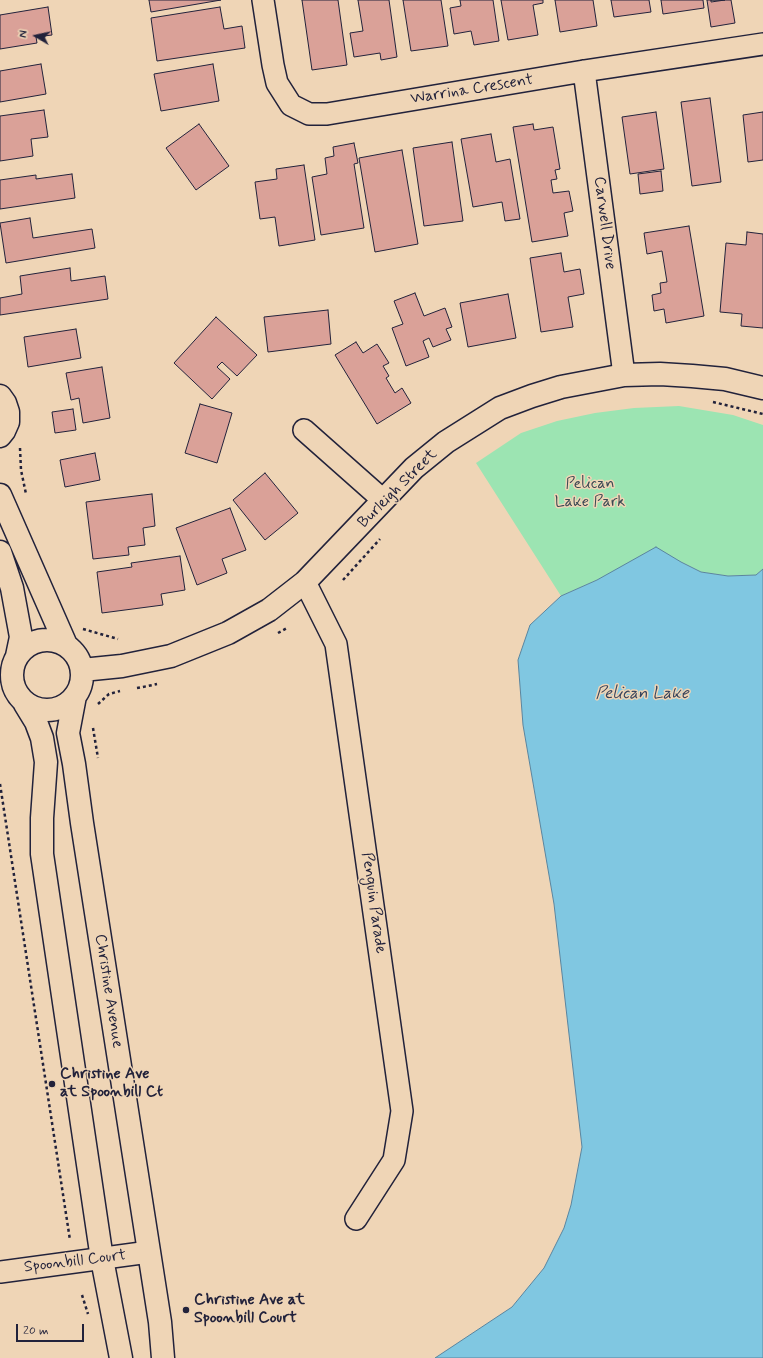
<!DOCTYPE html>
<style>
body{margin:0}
#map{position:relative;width:763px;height:1358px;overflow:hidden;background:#efd5b6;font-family:Mynerve,sans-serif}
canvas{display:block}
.north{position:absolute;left:16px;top:16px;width:40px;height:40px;-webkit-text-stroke:3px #efd5b6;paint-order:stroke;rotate:279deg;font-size:11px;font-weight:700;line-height:16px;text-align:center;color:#22223b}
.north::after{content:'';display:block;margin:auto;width:14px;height:18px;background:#22223b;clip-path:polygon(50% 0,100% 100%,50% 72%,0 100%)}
.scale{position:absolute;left:16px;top:1324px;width:68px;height:18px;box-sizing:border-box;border:2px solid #22223b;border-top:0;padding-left:5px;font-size:12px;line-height:14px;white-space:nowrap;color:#22223b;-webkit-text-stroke:3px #efd5b6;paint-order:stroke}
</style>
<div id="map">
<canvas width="763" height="1358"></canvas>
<div class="north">N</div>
<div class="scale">20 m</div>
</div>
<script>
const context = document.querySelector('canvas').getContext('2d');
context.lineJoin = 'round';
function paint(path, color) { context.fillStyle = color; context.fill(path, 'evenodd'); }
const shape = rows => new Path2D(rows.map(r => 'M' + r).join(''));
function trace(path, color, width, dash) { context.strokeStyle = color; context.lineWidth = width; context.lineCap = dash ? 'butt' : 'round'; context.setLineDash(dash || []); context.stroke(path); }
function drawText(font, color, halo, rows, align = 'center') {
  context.font = font + ' Mynerve,sans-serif'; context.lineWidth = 3; context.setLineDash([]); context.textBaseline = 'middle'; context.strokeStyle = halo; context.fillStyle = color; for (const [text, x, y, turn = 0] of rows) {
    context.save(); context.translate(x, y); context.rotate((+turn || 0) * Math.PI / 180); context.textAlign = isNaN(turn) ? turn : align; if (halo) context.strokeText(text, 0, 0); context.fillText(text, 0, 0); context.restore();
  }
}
paint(shape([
 [679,406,733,415,763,425,763,569,756,575,728,576,701,572,681,562,597,580,561,596,476,463,521,433,557,421,595,413,634,408]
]), '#9ce4b2');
const water = shape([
 [656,547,681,562,701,572,728,576,756,575,763,569,763,1358,435,1358,512,1307,544,1268,564,1228,571,1205,582,1147,554,904,523,725,518,660,530,625,561,596,597,580,656,547]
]);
paint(water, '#80c7e1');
trace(water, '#5a859f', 1);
const building = shape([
 [149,0,221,0,151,12,149,0],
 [302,0,338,0,347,65,312,70,302,0],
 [358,0,389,0,397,57,381,60,380,53,354,57,350,33,363,31,358,0],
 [403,0,441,0,448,46,411,51,403,0],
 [460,0,493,0,499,41,474,45,471,31,454,34,450,8,461,6,460,0],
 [501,0,543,0,543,3,533,5,538,35,508,40,501,0],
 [555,0,593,0,597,26,560,32,555,0],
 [611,0,649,0,651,12,614,17,611,0],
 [661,0,703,0,704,8,663,14,661,0],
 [707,0,731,0,735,23,711,27,707,0],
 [711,0,725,0,711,2,711,0],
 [48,7,52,35,36,37,37,43,0,49,0,15,48,7],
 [220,7,224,29,242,26,245,48,157,61,151,18,220,7],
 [41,64,46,94,0,102,0,71,41,64],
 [213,64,219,101,161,111,154,74,213,64],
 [710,98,721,182,692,186,681,102,710,98],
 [44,110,48,137,31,139,33,156,0,161,0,116,44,110],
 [656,112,664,169,630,174,622,117,656,112],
 [763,112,763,160,748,162,743,115,763,112],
 [199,124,229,166,196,190,166,148,199,124],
 [533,124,534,130,553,127,560,169,555,170,557,179,551,180,553,193,569,191,573,211,564,213,568,236,532,242,513,127,533,124],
 [491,134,496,162,510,159,520,219,505,221,502,202,473,207,461,139,491,134],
 [452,142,463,221,424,226,413,148,452,142],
 [354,143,358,163,354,164,364,228,321,235,312,177,327,174,325,158,334,156,333,147,354,143],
 [402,150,418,244,375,252,359,158,402,150],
 [304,165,315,240,279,246,275,217,260,219,255,182,277,179,276,169,304,165],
 [661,171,663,191,640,194,638,174,661,171],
 [72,174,75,198,0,209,0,180,36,175,36,179,72,174],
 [30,218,33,238,92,229,95,248,6,263,0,223,30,218],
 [689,226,704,316,666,323,664,309,654,311,652,295,661,293,660,283,667,282,662,251,647,254,644,233,689,226],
 [747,232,763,234,763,328,741,326,742,314,720,312,726,243,746,245,747,232],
 [561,253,564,272,580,269,584,294,568,297,573,327,541,332,530,258,561,253],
 [70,268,71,281,105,276,108,299,0,315,0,298,22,294,20,276,70,268],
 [415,293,424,316,445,308,452,327,446,329,451,340,433,347,429,338,423,341,429,357,406,366,392,328,403,324,394,301,415,293],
 [508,294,516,338,468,347,460,303,508,294],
 [328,310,331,344,268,352,264,317,328,310],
 [216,317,257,355,237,376,222,362,217,367,230,379,212,399,174,363,216,317],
 [76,329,81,358,28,367,24,337,76,329],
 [356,342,363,353,377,344,389,363,383,366,389,376,386,378,395,393,402,388,411,403,377,424,335,355,356,342],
 [102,367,110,418,83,423,79,398,71,400,66,373,102,367],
 [200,404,232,413,217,463,185,453,200,404],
 [73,409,76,430,55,433,52,412,73,409],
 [95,453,100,480,65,487,60,460,95,453],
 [265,473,298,513,265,540,233,500,265,473],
 [152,494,155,526,143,528,145,545,128,547,129,555,93,559,86,502,152,494],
 [230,508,246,550,222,559,227,573,197,585,176,528,230,508],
 [180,556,185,590,161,594,163,605,102,613,97,572,132,567,131,563,180,556]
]);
paint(building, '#daa198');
trace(building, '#22223b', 1);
const street = shape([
 [263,0,273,65,277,83,291,105,309,114,327,114,584,71,763,44],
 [584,71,624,375],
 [304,430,383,500],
 [305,582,336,644,402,1111,394,1160,356,1219],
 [0,1272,149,1252]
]);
const secondary = shape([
 [0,396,5,403,8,412,8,422,4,431,0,436],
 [0,495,66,645],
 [0,552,12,588,21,637,17,656],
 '12 675a35 35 0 1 1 70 0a35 35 0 1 1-70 0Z',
 [82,670,122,666,171,656,228,633,269,610,305,582,414,468,446,442,500,408,532,396,561,387,624,375,660,374,692,376,725,379,763,388],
 [75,696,68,733,74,764,82,823,160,1322,163,1358],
 [25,704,36,722,42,738,46,762,42,818,42,854,102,1259,121,1358]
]);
trace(street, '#22223b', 24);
trace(secondary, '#22223b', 25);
trace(shape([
 [713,402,763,414],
 [20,448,21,470,26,494],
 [343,580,380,539],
 [83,629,118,639],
 [278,633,287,628],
 [137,688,148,686,157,684],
 [98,704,109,694,120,691],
 [93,728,98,758],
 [0,784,70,1240],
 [82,1295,88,1314]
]), '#22223b', 2.5, [3, 3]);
trace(street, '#efd5b6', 21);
trace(secondary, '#efd5b6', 22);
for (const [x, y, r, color] of [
 [52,1084,4,"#22223b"],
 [186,1310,4,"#22223b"]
]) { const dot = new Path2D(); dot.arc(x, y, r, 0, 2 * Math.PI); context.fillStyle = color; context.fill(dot); trace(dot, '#efd5b6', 1.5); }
drawText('16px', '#22223b', '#efd5b6', [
 ["Warrina Crescent",472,90,-9],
 ["Carwell Drive",604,223,83],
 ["Burleigh Street",398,489,-45],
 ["Penguin Parade",373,903,82],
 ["Christine Avenue",108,991,81],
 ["Spoonbill Court",75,1262,-7]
]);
drawText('16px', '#3a4953', '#efd5b6', [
 ["Pelican",590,485],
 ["Lake Park",590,503]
]);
drawText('bold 16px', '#22223b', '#efd5b6', [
 ["Christine Ave",60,1075],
 ["at Spoonbill Ct",60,1093],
 ["Christine Ave at",194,1301],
 ["Spoonbill Court",194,1319]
], 'left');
drawText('italic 17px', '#35435c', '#efd5b6', [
 ["Pelican Lake",642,694]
]);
</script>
